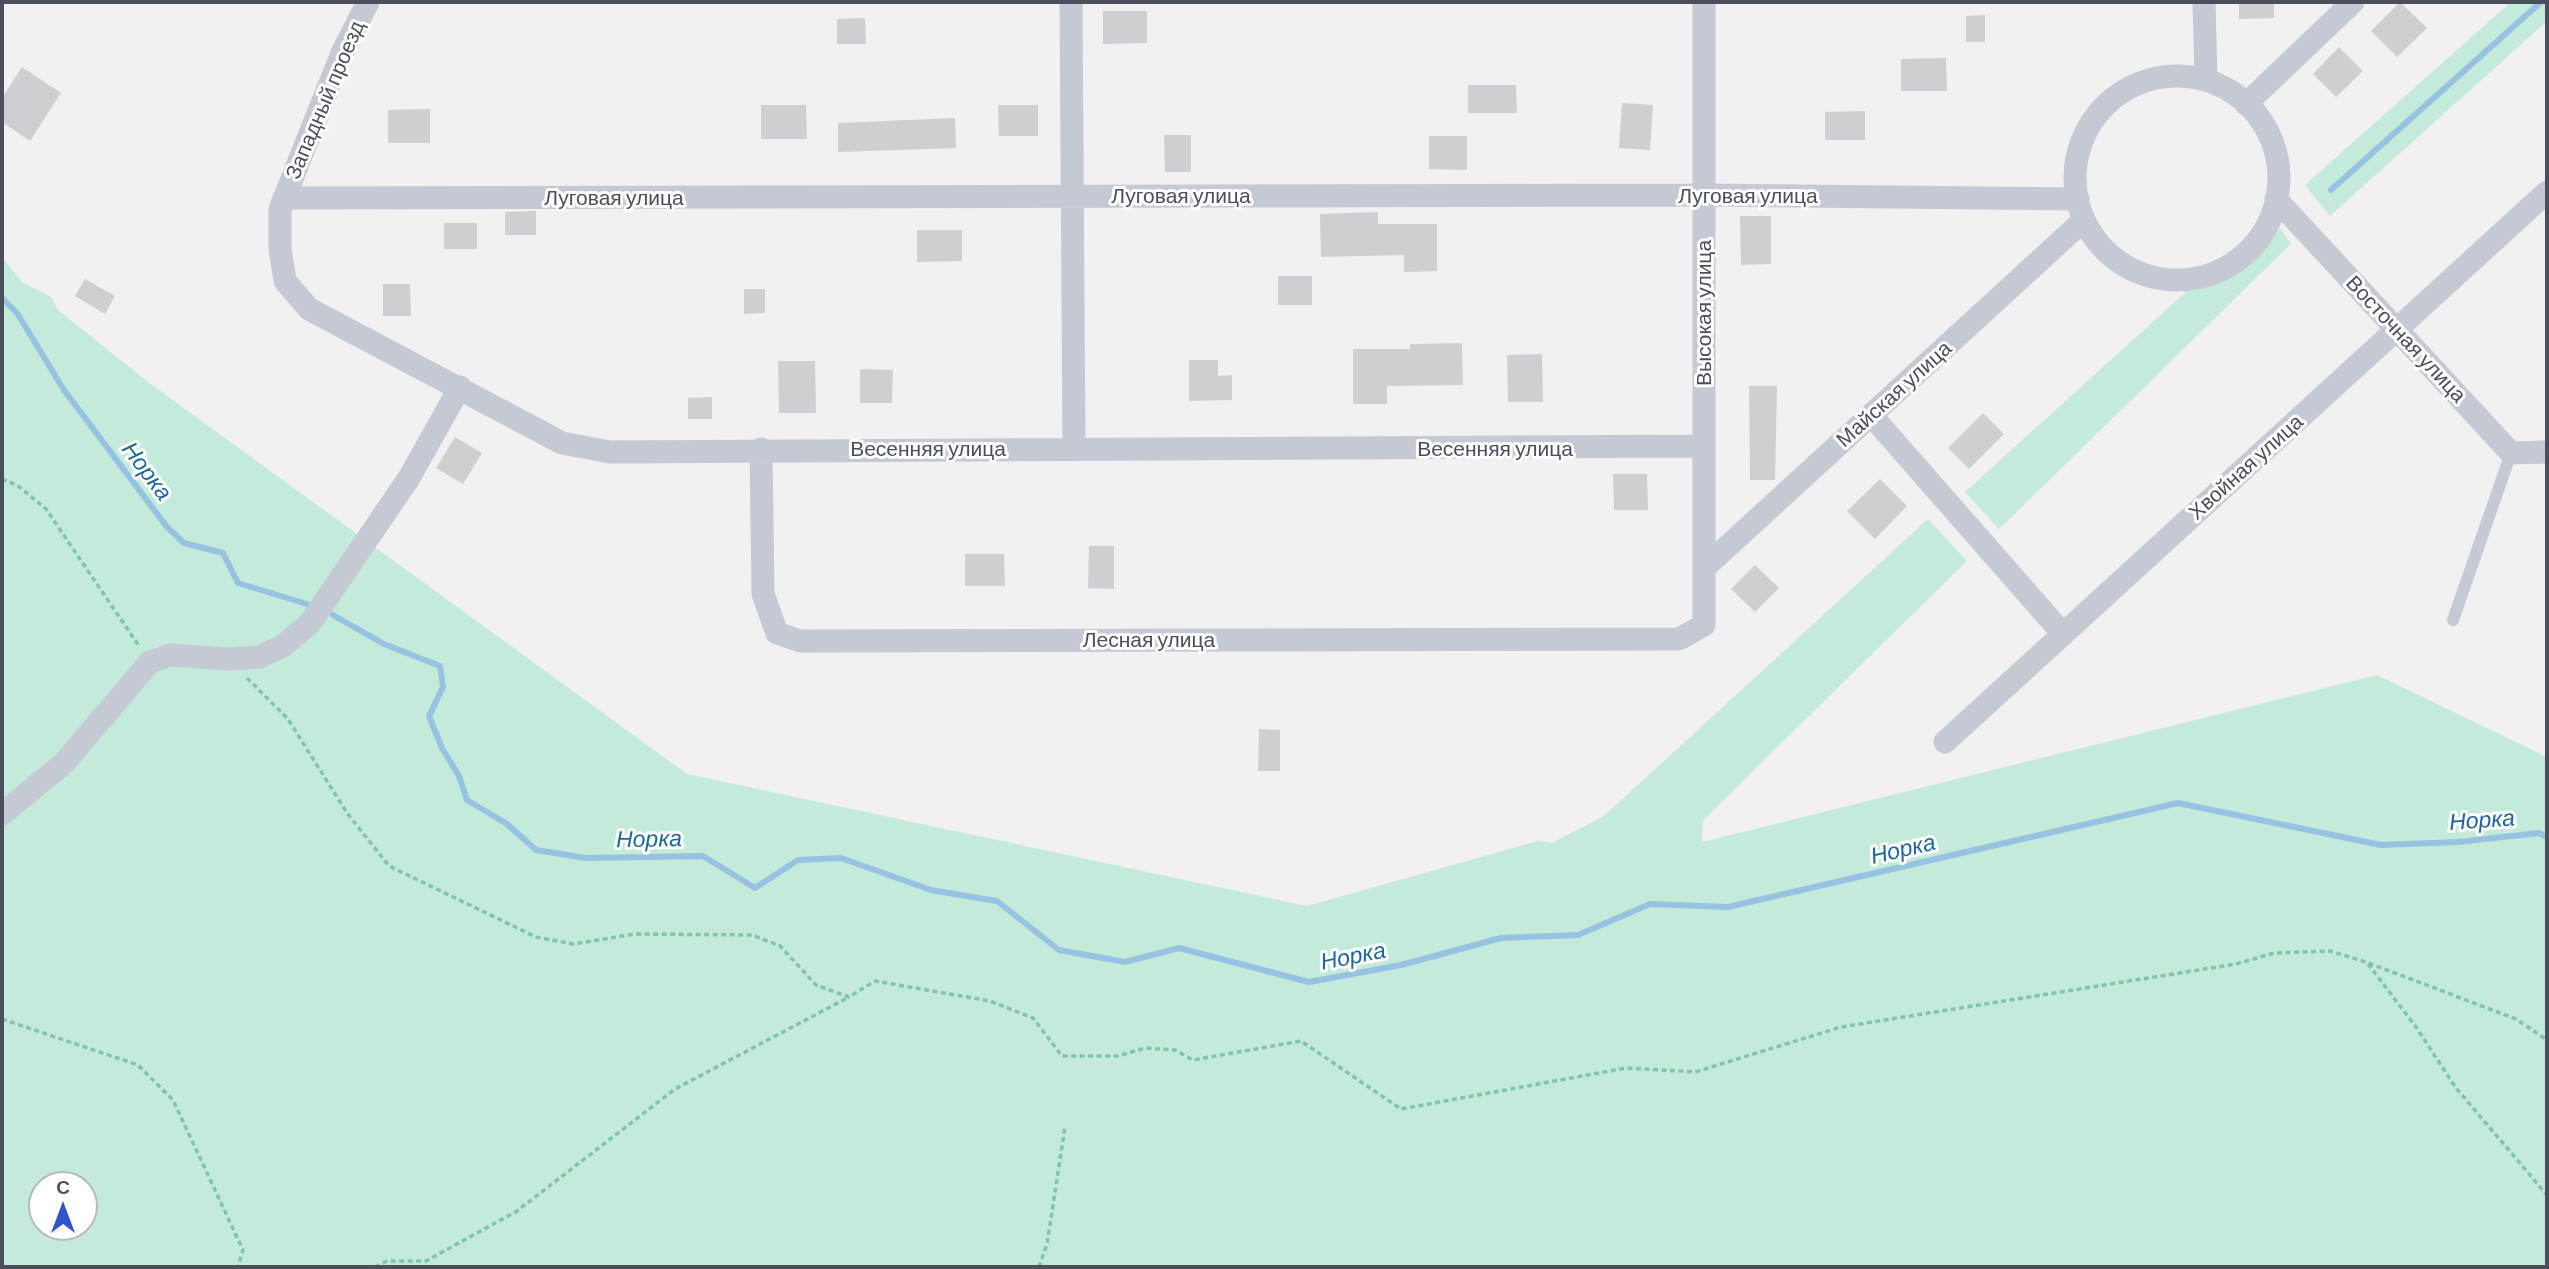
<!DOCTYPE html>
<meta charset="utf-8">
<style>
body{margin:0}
#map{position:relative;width:2549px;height:1269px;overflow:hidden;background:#f2f0f0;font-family:Barlow,sans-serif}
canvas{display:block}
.frame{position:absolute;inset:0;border:4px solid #4a4f5b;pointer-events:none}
.north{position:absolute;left:28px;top:1171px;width:70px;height:70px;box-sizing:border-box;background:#fff;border:2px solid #b7b9bd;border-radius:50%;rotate:0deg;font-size:19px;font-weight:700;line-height:28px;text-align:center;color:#4a4f5b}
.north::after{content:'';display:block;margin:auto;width:24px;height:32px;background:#2f54cc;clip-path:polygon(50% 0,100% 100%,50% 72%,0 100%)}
</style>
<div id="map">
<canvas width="2549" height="1269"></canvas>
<div class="frame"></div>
<div class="north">С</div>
</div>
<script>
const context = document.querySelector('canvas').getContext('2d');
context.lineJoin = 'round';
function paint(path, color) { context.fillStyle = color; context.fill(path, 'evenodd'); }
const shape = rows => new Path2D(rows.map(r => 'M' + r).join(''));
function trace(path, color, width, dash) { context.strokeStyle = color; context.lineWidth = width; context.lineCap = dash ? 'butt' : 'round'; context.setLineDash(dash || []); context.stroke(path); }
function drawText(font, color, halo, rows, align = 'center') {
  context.font = font + ' Barlow,sans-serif'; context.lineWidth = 6; context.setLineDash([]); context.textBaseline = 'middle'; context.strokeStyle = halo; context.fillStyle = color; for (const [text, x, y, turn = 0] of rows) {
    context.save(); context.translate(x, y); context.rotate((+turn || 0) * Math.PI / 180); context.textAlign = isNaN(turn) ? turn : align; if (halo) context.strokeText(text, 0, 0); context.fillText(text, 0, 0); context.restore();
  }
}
paint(shape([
 [2511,2,2547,2,2547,21,2330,216,2305,185],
 [2280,228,2291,244,1999,529,1965,492,2187,291,2227,277,2257,254],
 [2,257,22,282,51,297,58,310,148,382,687,774,1307,906,1538,841,1552,843,1604,816,1928,519,1967,561,1703,820,1702,842,2377,675,2547,757,2547,1267,2,1267],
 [42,1185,84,1185,84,1227,42,1227]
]), '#c4eada');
trace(shape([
 [2331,190,2541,2],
 [2,298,17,313,64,390,167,527,184,543,223,553,238,583,307,604],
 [333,615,384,644,440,666,443,687,429,716,442,748,459,776,467,800,507,824,536,850,586,858,703,856,755,888,798,860,841,858,931,890,997,901,1059,950,1125,962,1179,948,1309,982,1401,965,1501,938,1578,935,1650,904,1728,907,2178,803,2381,845,2458,842,2539,833,2547,837]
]), '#96c3e1', 6);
paint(shape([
 [2239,2,2274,2,2274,18,2239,19],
 [2400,2,2427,28,2397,57,2371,31],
 [1103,11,1147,11,1147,43,1103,44],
 [1985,15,1985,42,1966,42,1966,16],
 [865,18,866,44,837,44,837,19],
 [2339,47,2363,71,2336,97,2313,74],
 [1946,58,1947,91,1901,91,1901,59],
 [22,67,61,93,30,141,2,122,2,98],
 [1468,85,1516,85,1517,113,1468,113],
 [1622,103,1653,105,1650,150,1619,148],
 [761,105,806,105,807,139,761,139],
 [998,105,1038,105,1038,136,999,136],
 [430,109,430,143,388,143,388,110],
 [1865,111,1865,140,1825,140,1825,112],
 [955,118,956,148,838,152,838,123],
 [1164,135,1191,135,1191,172,1165,172],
 [1429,136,1467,136,1467,170,1429,169],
 [536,211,536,235,505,235,505,212],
 [1378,212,1378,224,1437,224,1437,271,1404,272,1404,255,1321,257,1320,214],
 [1740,216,1771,216,1771,264,1741,265],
 [444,223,477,223,477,249,444,249],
 [917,230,962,230,962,261,917,262],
 [1278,276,1312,276,1312,305,1278,305],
 [85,279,115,296,105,314,75,296],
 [383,284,410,284,411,316,383,316],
 [744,289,765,289,765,313,744,314],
 [1462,343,1463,385,1387,386,1387,404,1353,404,1353,349,1410,349,1410,344],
 [1542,354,1543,402,1508,402,1507,355],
 [1189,360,1218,360,1218,376,1232,375,1232,400,1189,401],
 [778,361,815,361,816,413,779,413],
 [860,369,893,370,892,403,860,403],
 [1749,386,1777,386,1775,480,1750,480],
 [712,397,712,419,688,419,688,398],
 [1983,413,2004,434,1969,469,1948,448],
 [455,437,482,453,463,484,436,468],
 [1613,474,1647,474,1648,510,1614,510],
 [1880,479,1907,506,1875,539,1847,511],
 [1089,546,1114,546,1114,589,1088,588],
 [965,554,1004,554,1005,586,965,586],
 [1755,565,1779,588,1755,612,1731,589],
 [1259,729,1280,730,1280,771,1258,771]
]), '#ceced3');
trace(shape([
 [2,479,17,485,46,509,139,646],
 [247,678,288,719,347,813,389,866,536,937,573,944,635,934,752,935,780,946,816,985,849,997,875,981,990,1001,1033,1018,1062,1056,1118,1056,1145,1048,1175,1050,1193,1060,1301,1041,1401,1109,1626,1068,1695,1072,1841,1027,2236,964,2274,953,2330,951,2366,962,2516,1019,2547,1040],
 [2368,964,2416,1027,2456,1088,2547,1195],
 [2,1019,138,1065,173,1100,243,1250,238,1267],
 [375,1267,387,1261,426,1261,517,1211,675,1089,849,997],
 [1039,1267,1047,1244,1065,1127]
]), '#80c4b0', 3.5, [5, 3.5]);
trace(shape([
 [2453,620,2511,453]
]), '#c5c9d3', 12);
trace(shape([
 [368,2,342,53,280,209,280,249,285,281,309,309,562,443,610,452,1702,446],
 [1071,2,1074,448],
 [2204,2,2206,79],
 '2075 178a102 102 0 1 1 204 0a102 102 0 1 1-204 0Z',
 [2246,104,2353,2],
 [284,198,1704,195,2078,199],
 [2276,199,2511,453,2547,452],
 [1871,415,2063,634],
 [761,449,763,594,777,633,800,641,1679,639,1704,625,1704,2],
 [1704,568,2084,220],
 [1945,742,2547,192],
 [2,814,64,763,150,662,170,655,228,659,259,657,283,646,310,623,409,478,460,387]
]), '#c5c9d3', 23);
drawText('21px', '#4a4f5b', '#fff', [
 ["Западный проезд",325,100,-67],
 ["Луговая улица",1181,196],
 ["Луговая улица",1748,196],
 ["Луговая улица",614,198],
 ["Высокая улица",1704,313,-90],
 ["Восточная улица",2406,339,47],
 ["Майская улица",1894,394,-42],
 ["Весенняя улица",928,449],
 ["Весенняя улица",1495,449],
 ["Хвойная улица",2246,467,-42],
 ["Лесная улица",1149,640]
]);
drawText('italic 23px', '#1e679a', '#fff', [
 ["Норка",147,471,53],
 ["Норка",2482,820,-4],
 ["Норка",649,839,-1],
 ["Норка",1903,849,-13],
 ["Норка",1353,956,-11]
]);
</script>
